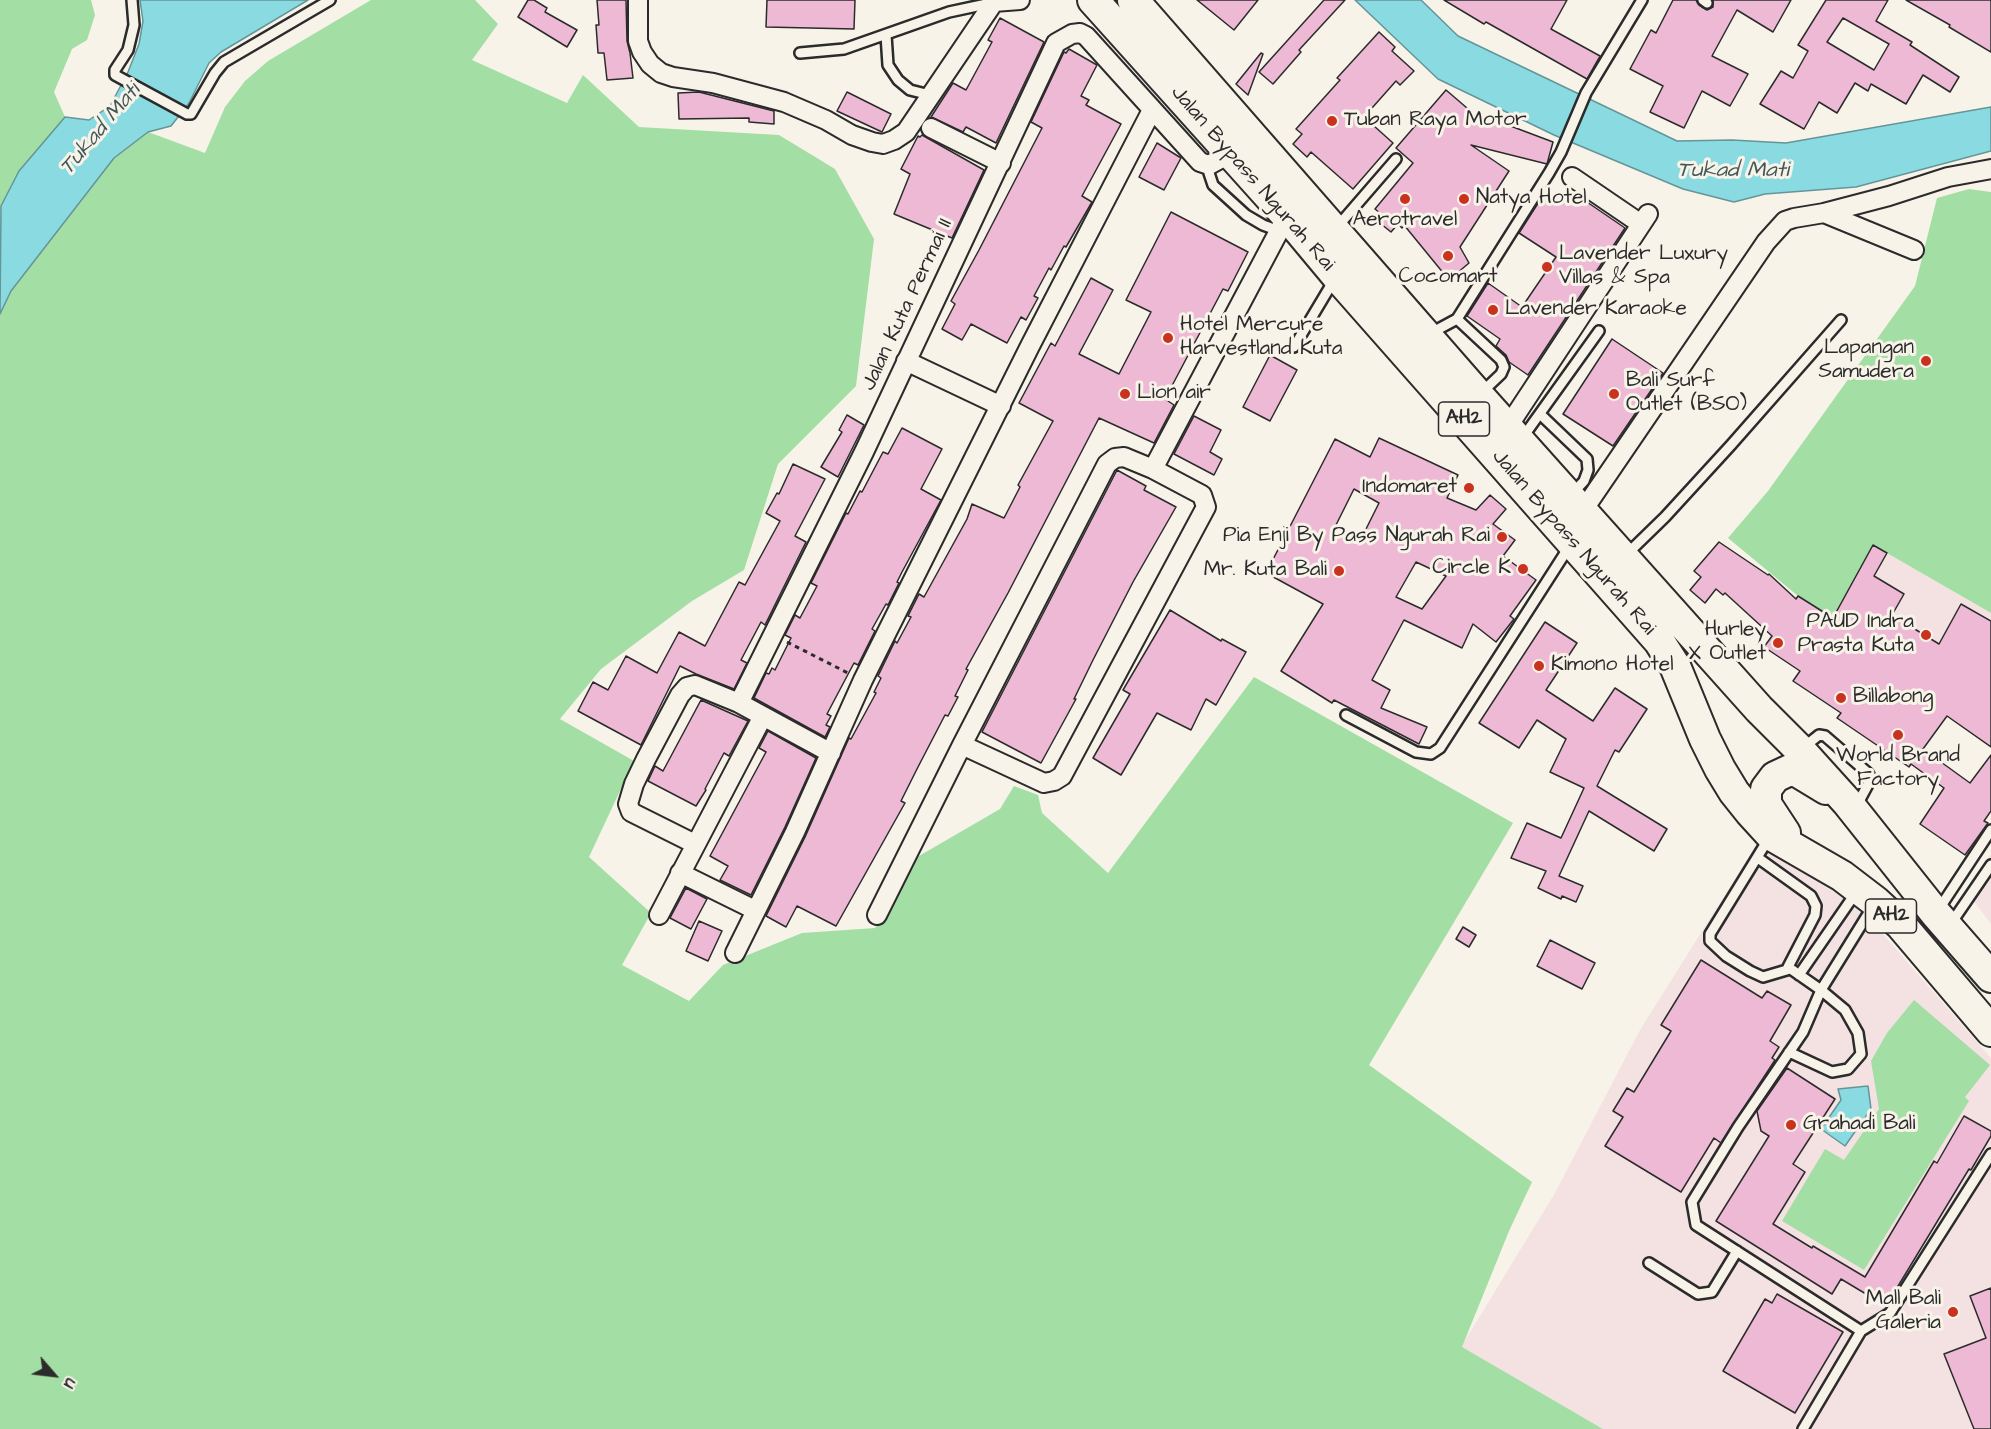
<!DOCTYPE html>
<style>
body{margin:0}
#map{position:relative;width:1991px;height:1429px;overflow:hidden;background:#f7f3e8;font-family:"Architects Daughter",sans-serif}
canvas{display:block}
.north{position:absolute;left:24px;top:1345px;width:60px;height:60px;-webkit-text-stroke:4px #f7f3e8;paint-order:stroke;rotate:118deg;font-size:16px;font-weight:700;line-height:24px;text-align:center;color:#2b2b2b}
.north::after{content:'';display:block;margin:auto;width:21px;height:27px;background:#2b2b2b;clip-path:polygon(50% 0,100% 100%,50% 72%,0 100%)}
</style>
<div id="map">
<canvas width="1991" height="1429"></canvas>
<div class="north">U</div>
</div>
<script>
const context = document.querySelector('canvas').getContext('2d');
context.lineJoin = 'round';
function paint(path, color) { context.fillStyle = color; context.fill(path, 'evenodd'); }
const shape = rows => new Path2D(rows.map(r => 'M' + r).join(''));
function trace(path, color, width, dash) { context.strokeStyle = color; context.lineWidth = width; context.lineCap = dash ? 'butt' : 'round'; context.setLineDash(dash || []); context.stroke(path); }
function drawText(font, color, halo, rows, align = 'center') {
  context.font = font + ' "Architects Daughter",sans-serif'; context.lineWidth = 6; context.setLineDash([]); context.textBaseline = 'middle'; context.strokeStyle = halo; context.fillStyle = color; for (const [text, x, y, turn = 0] of rows) {
    context.save(); context.translate(x, y); context.rotate((+turn || 0) * Math.PI / 180); context.textAlign = isNaN(turn) ? turn : align; if (halo) context.strokeText(text, 0, 0); context.fillText(text, 0, 0); context.restore();
  }
}
paint(shape([
 [1873,545,1991,613,1991,715,1833,618],
 [1758,842,1862,910,1991,1058,1991,1429,1603,1429,1461,1347,1555,1193,1640,1030],
 [1991,854,1991,924,1966,891]
]), '#f4e2e2');
paint(shape([
 [0,0,91,0,95,15,87,40,72,49,54,92,65,117,19,171,0,238],
 [371,0,475,0,498,24,472,60,567,103,583,75,639,127,779,135,835,169,874,239,856,386,778,464,744,570,692,601,601,669,560,719,634,761,589,857,651,913,622,965,689,1001,723,965,802,933,875,928,919,856,1000,809,1014,786,1038,795,1042,813,1108,873,1254,677,1513,823,1369,1065,1532,1182,1509,1231,1462,1347,1603,1429,0,1429,0,314,11,291,114,158,148,132,205,153,225,107,245,81,268,61],
 [1969,189,1991,192,1991,613,1873,545,1833,618,1798,596,1728,538,1768,491,1915,286,1937,198],
 [1914,1000,1990,1065,1965,1097,1969,1101,1864,1270,1782,1221,1825,1149,1844,1160,1879,1109,1871,1061,1887,1033]
]), '#a3dea4');
const water = shape([
 [140,0,308,0,221,52,209,63,189,103,171,126,148,132,114,158,11,291,0,314,1,206,19,171,65,117,89,120,110,106,128,72,139,44,143,21,140,0],
 [1355,0,1421,0,1458,36,1677,141,1732,140,1786,143,1991,107,1991,151,1856,187,1765,194,1734,202,1683,189,1554,135,1438,79,1355,0],
 [1868,1086,1871,1109,1845,1146,1821,1129,1841,1100,1838,1089,1868,1086]
]);
paint(water, '#8adbe1');
trace(water, '#649598', 1.5);
const building = shape([
 [528,0,534,0,547,8,545,12,577,30,567,47,518,17,528,0],
 [597,0,626,0,627,41,630,53,633,78,607,80,604,53,598,53,596,25,599,25,597,0],
 [767,0,855,0,854,29,766,27,767,0],
 [1197,0,1258,0,1234,30,1197,0],
 [1324,0,1345,0,1299,50,1301,52,1273,84,1259,72,1324,0],
 [1444,0,1567,0,1551,29,1600,56,1587,79,1486,22,1484,24,1444,0],
 [1673,0,1696,0,1699,5,1707,10,1713,7,1713,0,1791,0,1773,32,1737,10,1712,56,1748,74,1730,106,1702,91,1684,128,1650,112,1663,86,1630,69,1651,30,1656,33,1673,0],
 [1826,0,1888,0,1876,21,1912,42,1910,45,1959,77,1950,92,1923,75,1906,104,1871,84,1868,91,1855,83,1837,113,1819,102,1804,129,1760,104,1781,71,1793,78,1808,51,1798,45,1826,0],
 [1843,18,1889,44,1874,70,1827,42,1843,18],
 [1906,0,1991,0,1991,52,1949,27,1950,25,1906,0],
 [1000,18,1044,42,996,143,966,127,963,132,931,117,953,83,966,90,992,42,988,40,1000,18],
 [1379,32,1395,47,1392,51,1414,71,1400,85,1396,81,1364,117,1393,143,1353,189,1311,152,1307,157,1293,144,1302,134,1296,129,1340,80,1337,78,1379,32],
 [1069,49,1097,65,1081,96,1089,100,1086,105,1121,124,1082,196,1092,202,1066,247,1064,246,1051,270,1049,268,1034,296,1038,298,1026,320,1021,317,1007,343,971,324,962,340,942,329,955,304,951,301,979,250,1042,128,1031,122,1064,52,1066,53,1069,49],
 [1261,53,1263,54,1248,95,1236,84,1261,53],
 [1446,90,1488,126,1492,119,1553,142,1547,164,1471,145,1509,171,1460,247,1469,263,1449,280,1404,225,1402,228,1398,224,1391,232,1376,220,1381,214,1375,209,1413,163,1396,148,1446,90],
 [699,92,774,111,774,124,749,122,749,118,679,119,678,93,699,92],
 [847,92,891,114,882,132,837,111,847,92],
 [922,135,984,170,952,238,894,214,910,174,901,169,918,136,920,137,922,135],
 [1157,143,1181,158,1164,190,1139,177,1157,143],
 [1566,193,1580,203,1587,202,1625,228,1528,375,1509,362,1506,355,1496,346,1500,339,1467,316,1488,283,1522,307,1556,257,1519,233,1542,197,1566,193],
 [1171,212,1248,252,1228,291,1223,289,1165,399,1174,405,1154,443,1099,418,1008,593,966,669,968,670,955,696,958,697,948,716,945,715,918,767,901,801,905,803,836,926,797,906,786,927,766,916,805,837,849,738,851,739,876,693,874,692,881,678,878,676,895,641,897,643,911,617,908,616,919,594,924,597,967,519,972,504,1004,518,1020,487,1018,485,1053,421,1019,403,1051,343,1055,346,1091,278,1113,290,1079,354,1119,374,1151,312,1126,300,1171,212],
 [1612,339,1663,373,1613,446,1563,414,1612,339],
 [1270,355,1297,370,1270,421,1243,407,1270,355],
 [847,415,864,425,838,477,821,467,842,432,839,430,847,415],
 [1194,416,1221,430,1210,452,1222,459,1214,475,1174,454,1194,416],
 [902,428,942,449,921,489,941,500,902,572,897,582,899,583,888,605,886,604,872,629,875,631,858,665,854,663,827,714,831,716,826,725,830,727,825,737,754,698,766,673,769,674,772,668,775,670,791,638,785,635,795,615,800,618,817,586,811,583,846,513,848,514,860,491,862,492,883,452,888,454,902,428],
 [1379,438,1458,475,1447,498,1476,510,1490,495,1506,509,1493,524,1515,540,1503,556,1536,580,1510,616,1514,619,1496,642,1473,624,1462,648,1404,620,1372,680,1390,690,1381,708,1427,727,1419,744,1334,700,1332,703,1281,671,1323,604,1266,573,1335,439,1370,457,1379,438],
 [1354,489,1379,503,1361,539,1336,525,1354,489],
 [1416,562,1446,576,1422,609,1396,597,1416,562],
 [793,464,825,479,795,536,806,542,765,625,761,622,741,660,747,663,734,689,696,674,680,666,641,745,578,711,593,682,608,690,626,656,657,673,679,632,705,646,739,582,745,585,780,521,766,513,777,493,779,494,793,464],
 [1117,470,1146,486,1144,490,1176,507,1133,582,1093,660,1074,699,1076,699,1041,763,982,732,1117,470],
 [1719,542,1768,575,1769,574,1796,599,1798,596,1833,618,1873,545,1887,553,1874,576,1904,594,1892,615,1939,644,1961,604,1991,621,1991,747,1947,716,1923,749,1970,783,1991,755,1991,811,1984,821,1988,823,1965,855,1920,824,1944,788,1911,764,1909,767,1837,718,1841,713,1793,681,1800,671,1764,647,1772,636,1725,593,1723,595,1716,589,1705,603,1690,590,1701,577,1694,571,1719,542],
 [1170,610,1221,641,1222,639,1246,652,1216,705,1206,699,1191,730,1157,713,1121,775,1093,758,1130,694,1123,690,1170,610],
 [1545,622,1577,643,1546,690,1593,721,1615,688,1647,709,1619,752,1615,750,1597,786,1667,829,1654,851,1589,811,1559,876,1583,886,1576,902,1562,896,1561,899,1538,888,1546,871,1511,858,1527,823,1561,838,1584,788,1550,772,1566,739,1537,720,1519,748,1479,723,1545,622],
 [701,700,748,721,729,756,724,753,705,789,706,790,696,806,648,781,655,766,663,771,701,700],
 [768,731,816,758,785,827,751,895,720,880,728,866,710,856,766,752,759,748,768,731],
 [686,888,707,899,691,929,670,918,686,888],
 [699,921,722,931,708,961,686,951,699,921],
 [1463,927,1476,935,1469,947,1456,939,1463,927],
 [1550,940,1595,963,1582,989,1537,966,1550,940],
 [1701,960,1762,998,1767,991,1791,1005,1770,1041,1779,1047,1772,1058,1775,1060,1721,1143,1714,1138,1681,1192,1605,1146,1623,1117,1613,1111,1627,1088,1634,1092,1671,1031,1661,1025,1701,960],
 [1787,1068,1835,1099,1793,1164,1805,1172,1773,1224,1812,1248,1813,1246,1865,1277,1934,1161,1937,1163,1964,1116,1991,1131,1991,1136,1971,1170,1969,1169,1886,1306,1841,1279,1832,1294,1716,1221,1769,1136,1761,1131,1757,1111,1787,1068],
 [1991,1288,1991,1429,1974,1429,1944,1354,1986,1338,1970,1296,1991,1288],
 [1777,1294,1843,1332,1795,1413,1723,1371,1765,1299,1772,1303,1777,1294]
]);
paint(building, '#edb9d5');
trace(building, '#2b2b2b', 1.5);
const service = shape([
 [132,0,134,25,128,50,115,70,115,75,187,114,191,114,215,73,224,62,330,0],
 [1703,0,1707,3],
 [886,35,888,65,898,80,910,90,930,95],
 [800,53,844,49,949,12,991,3],
 [1209,165,1209,173,1213,185,1246,215,1263,225,1279,231],
 [1338,226,1396,159],
 [1457,319,1549,173,1561,152,1586,93,1642,0],
 [1431,333,1457,319,1501,360,1504,367,1501,374,1481,393],
 [1294,347,1334,280],
 [1540,414,1587,459,1588,470,1584,481,1572,494],
 [1523,437,1599,331],
 [1627,554,1665,517,1731,445,1841,320],
 [1346,715,1416,752,1431,754,1440,748,1569,547],
 [1804,747,1819,735,1825,736,1868,773,1871,779,1857,805],
 [1769,838,1710,934,1710,941,1726,956,1750,971,1763,977,1790,969],
 [1758,858,1811,896,1816,906,1815,915,1788,967,1821,990,1845,1010,1858,1033,1861,1054,1848,1069,1832,1072,1789,1052],
 [1939,909,1991,830],
 [1950,925,1991,865],
 [1799,975,1857,891],
 [1649,1263,1698,1294,1712,1292,1737,1251],
 [1861,1331,1696,1225,1692,1202,1738,1127,1803,1032,1821,990,1873,906],
 [1803,1429,1861,1331,1890,1313,1991,1154]
]);
const minor = shape([
 [638,0,638,41,642,52,650,64,661,73,673,77,713,83,784,102,826,120,852,135,872,142,883,144,894,140,906,132,994,2,1020,0],
 [931,128,1001,163],
 [1572,177,1641,224],
 [1824,213,1914,250],
 [906,361,1001,406],
 [1507,428,1648,214],
 [1153,469,1287,216],
 [1582,512,1766,242,1785,221,1794,218,1824,213,1889,196,1948,177,1991,169],
 [739,703,864,452,1056,43,1072,34,1080,33,1086,36,1200,162,1209,165,1231,153],
 [695,844,631,812,628,804,634,784,646,759,680,695,687,687,695,685,739,703,831,753],
 [680,873,755,910],
 [659,915,763,716],
 [877,915,962,745,1107,464,1115,458,1124,457,1153,469,1202,495,1206,507,1062,776,1054,781,1044,783,962,745],
 [735,953,795,832,863,680,1030,346,1152,110]
]);
const trunk = shape([
 [1093,0,1287,216,1337,276,1659,641,1675,666,1705,739,1720,769,1734,792,1750,812,1771,835,1842,876,1876,902,1901,925,1991,1031],
 [1133,0,1479,396,1759,709,1800,750,1847,802,1936,914,1991,977],
 [1785,833,1766,804,1766,789,1775,777,1790,770,1798,772,1826,789]
]);
trace(service, '#2b2b2b', 14);
trace(minor, '#2b2b2b', 22);
trace(trunk, '#2b2b2b', 34);
trace(shape([
 [787,642,848,673]
]), '#2b2b2b', 3, [4.5, 4.5]);
trace(service, '#f7f3e8', 9);
trace(minor, '#f7f3e8', 18);
trace(trunk, '#f7f3e8', 30);
for (const [x, y, r, color] of [
 [1332,121,6,"#c8321e"],
 [1405,199,6,"#c8321e"],
 [1464,199,6,"#c8321e"],
 [1448,256,6,"#c8321e"],
 [1547,267,6,"#c8321e"],
 [1493,310,6,"#c8321e"],
 [1168,338,6,"#c8321e"],
 [1926,361,6,"#c8321e"],
 [1125,394,6,"#c8321e"],
 [1614,394,6,"#c8321e"],
 [1469,488,6,"#c8321e"],
 [1502,537,6,"#c8321e"],
 [1523,569,6,"#c8321e"],
 [1339,571,6,"#c8321e"],
 [1926,635,6,"#c8321e"],
 [1778,643,6,"#c8321e"],
 [1539,666,6,"#c8321e"],
 [1841,698,6,"#c8321e"],
 [1898,735,6,"#c8321e"],
 [1791,1125,6,"#c8321e"],
 [1953,1312,6,"#c8321e"]
]) { const dot = new Path2D(); dot.arc(x, y, r, 0, 2 * Math.PI); context.fillStyle = color; context.fill(dot); trace(dot, '#f7f3e8', 2); }
for (const [x, y, w] of [
 [1464,419,51],
 [1891,916,51]
]) { const box = new Path2D(); box.roundRect(x - w / 2, y - 17, w, 34, 4.5); context.fillStyle = '#f7f3e8'; context.fill(box); trace(box, '#2b2b2b', 1.5); }
drawText('bold 20px', '#2b2b2b', null, [
 ["AH2",1464,419],
 ["AH2",1891,916]
]);
drawText('21px', '#2b2b2b', '#f7f3e8', [
 ["Tuban Raya Motor",1344,121],
 ["Natya Hotel",1476,199],
 ["Aerotravel",1405,221,"center"],
 ["Lavender Luxury",1559,255],
 ["Villas & Spa",1559,279],
 ["Cocomart",1448,278,"center"],
 ["Lavender Karaoke",1505,310],
 ["Hotel Mercure",1180,326],
 ["Harvestland Kuta",1180,350],
 ["Lapangan",1914,349,"right"],
 ["Samudera",1914,373,"right"],
 ["Bali Surf",1626,382],
 ["Outlet (BSO)",1626,406],
 ["Lion air",1137,394],
 ["Indomaret",1457,488,"right"],
 ["Pia Enji By Pass Ngurah Rai",1490,537,"right"],
 ["Circle K",1511,569,"right"],
 ["Mr. Kuta Bali",1327,571,"right"],
 ["PAUD Indra",1914,623,"right"],
 ["Prasta Kuta",1914,647,"right"],
 ["Hurley",1766,631,"right"],
 ["X Outlet",1766,655,"right"],
 ["Kimono Hotel",1551,666],
 ["Billabong",1853,698],
 ["World Brand",1898,757,"center"],
 ["Factory",1898,781,"center"],
 ["Grahadi Bali",1803,1125],
 ["Mall Bali",1941,1300,"right"],
 ["Galeria",1941,1324,"right"]
], 'left');
drawText('21px', '#2b2b2b', '#f7f3e8', [
 ["Jalan Bypass Ngurah Rai",1252,179,49],
 ["Jalan Kuta Permai II",908,305,-65],
 ["Jalan Bypass Ngurah Rai",1573,543,49]
]);
drawText('italic 22px', '#435758', '#f7f3e8', [
 ["Tukad Mati",101,130,-50],
 ["Tukad Mati",1733,171]
]);
</script>
